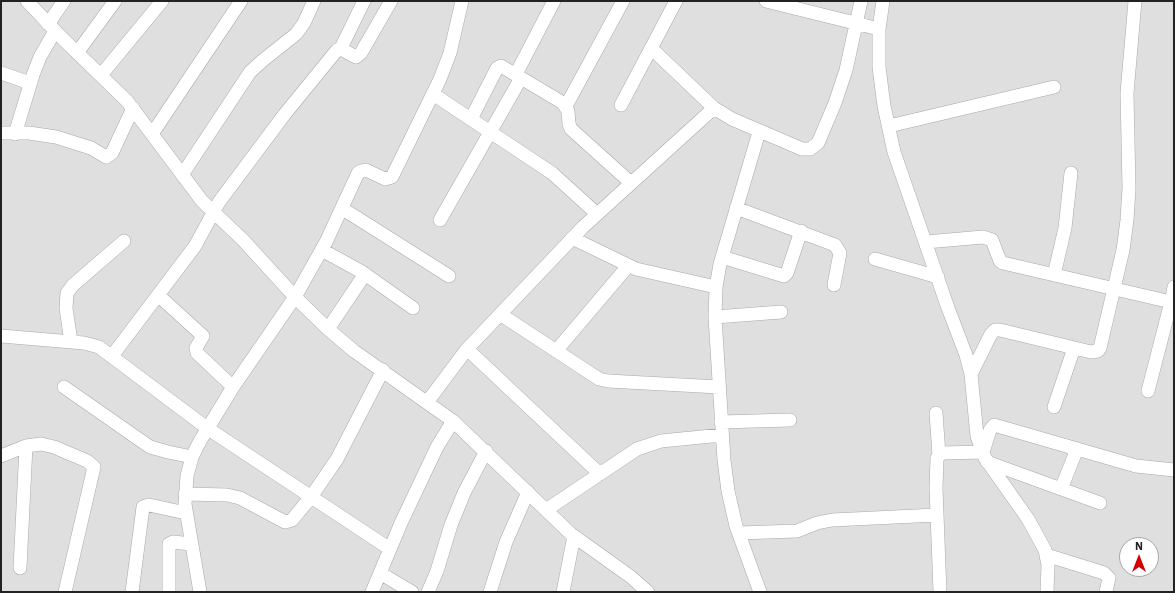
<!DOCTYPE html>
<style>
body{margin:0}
#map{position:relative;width:1175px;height:593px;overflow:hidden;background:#f2efe9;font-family:"IBM Plex Sans",sans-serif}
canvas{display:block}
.frame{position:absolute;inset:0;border:2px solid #222;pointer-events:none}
.north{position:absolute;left:1119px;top:537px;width:40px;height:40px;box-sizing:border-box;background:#fff;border:1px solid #a7a7a7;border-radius:50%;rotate:0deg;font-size:11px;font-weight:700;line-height:16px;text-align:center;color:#222}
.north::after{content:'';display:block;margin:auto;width:14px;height:18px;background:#d40000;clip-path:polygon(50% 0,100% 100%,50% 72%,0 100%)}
</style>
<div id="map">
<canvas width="1175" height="593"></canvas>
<div class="frame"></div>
<div class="north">N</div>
</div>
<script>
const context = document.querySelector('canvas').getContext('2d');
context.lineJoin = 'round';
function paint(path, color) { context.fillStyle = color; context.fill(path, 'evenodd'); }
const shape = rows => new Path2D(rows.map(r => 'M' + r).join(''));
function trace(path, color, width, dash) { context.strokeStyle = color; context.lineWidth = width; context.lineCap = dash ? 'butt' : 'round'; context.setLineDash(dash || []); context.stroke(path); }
paint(shape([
 [1,1,1174,1,1174,592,1,592],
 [1127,545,1151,545,1151,569,1127,569]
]), '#e0dfdf');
const minor = shape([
 [27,1,62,38,127,101,202,201,243,240,295,297,328,329,354,351,453,421,571,534,631,577,648,592],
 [766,1,879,29],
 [883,1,879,29,879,67,884,106,894,152,948,308,966,355,971,374,977,436,985,458,1028,519,1045,550,1048,565,1047,592],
 [48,24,64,1],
 [651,48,714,108],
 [340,50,364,1],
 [77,53,115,1],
 [1,73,30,83],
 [516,74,554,1],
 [101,75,162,1],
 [433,94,552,173,597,214],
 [621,105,676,1],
 [566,106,623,1],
 [471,119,497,68,501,66,563,103,568,111,569,124,571,129,631,183],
 [889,126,1054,87],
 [759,132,720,264,716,287,715,317,724,460,728,491,736,526,760,592],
 [1,133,29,133,56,137,91,148,106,157,112,153,133,108],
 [15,134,33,75,40,57,55,31],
 [152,134,241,1],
 [182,175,250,72,262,61,296,34,304,23,314,1],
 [736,208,835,245,840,253,834,285],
 [343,209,449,276],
 [440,220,521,78],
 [572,238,636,269,716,287],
 [926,242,983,237,992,240,1000,261,1003,263,1171,302,1174,287],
 [322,250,362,272,413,308],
 [722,257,784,276,787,273,801,231],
 [875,259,938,277],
 [1054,275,1065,228,1071,173],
 [158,295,203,336,196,348,197,353,233,387],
 [500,314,599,379,608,381,719,387],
 [715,317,781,312],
 [328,329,365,274],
 [1,336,84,343,99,347,207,428,390,549],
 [71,342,66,308,67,293,73,285,124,241],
 [467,349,600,474],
 [556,351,628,266],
 [112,356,195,246,219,202,284,115,337,50,343,50,356,57,361,53,391,1],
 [971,374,991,334,995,330,1000,330,1091,352,1098,351,1100,348,1123,250,1127,220,1129,188,1127,93,1135,1],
 [64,387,150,447,168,452,192,457],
 [1148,391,1171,302],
 [428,401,467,349,583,227,714,108,732,119,802,149,810,149,818,143,835,103,846,70,861,1],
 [1054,407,1074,348],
 [936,413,939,455],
 [721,422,790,420],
 [1,456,26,446,41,444,54,447,87,461,94,467,65,592],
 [987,462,1100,503],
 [1061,489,1077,449],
 [185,494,227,495,240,498,285,522,292,520,311,497,337,459,383,370],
 [546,510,637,449,661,441,722,435],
 [739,533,797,531,817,523,832,520,937,515],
 [1046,555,1104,573,1109,578,1106,592],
 [20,568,26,446],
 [380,573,412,592],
 [132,592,143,507,149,505,186,513],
 [169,592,169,544,173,542,191,544],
 [200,592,185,504,187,476,192,457,200,441,233,387,295,297,326,242,358,173,361,171,366,170,385,179,392,177,440,79,450,53,462,1],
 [372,592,401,523,437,447,453,421],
 [428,592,437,571,451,525,464,493,486,451],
 [490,592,506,542,528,492],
 [563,592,574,536],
 [940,592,936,488,937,458,942,453,983,452,990,430,994,425,1136,466,1174,470]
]);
trace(minor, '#a9a9a9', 14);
trace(minor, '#fff', 13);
</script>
